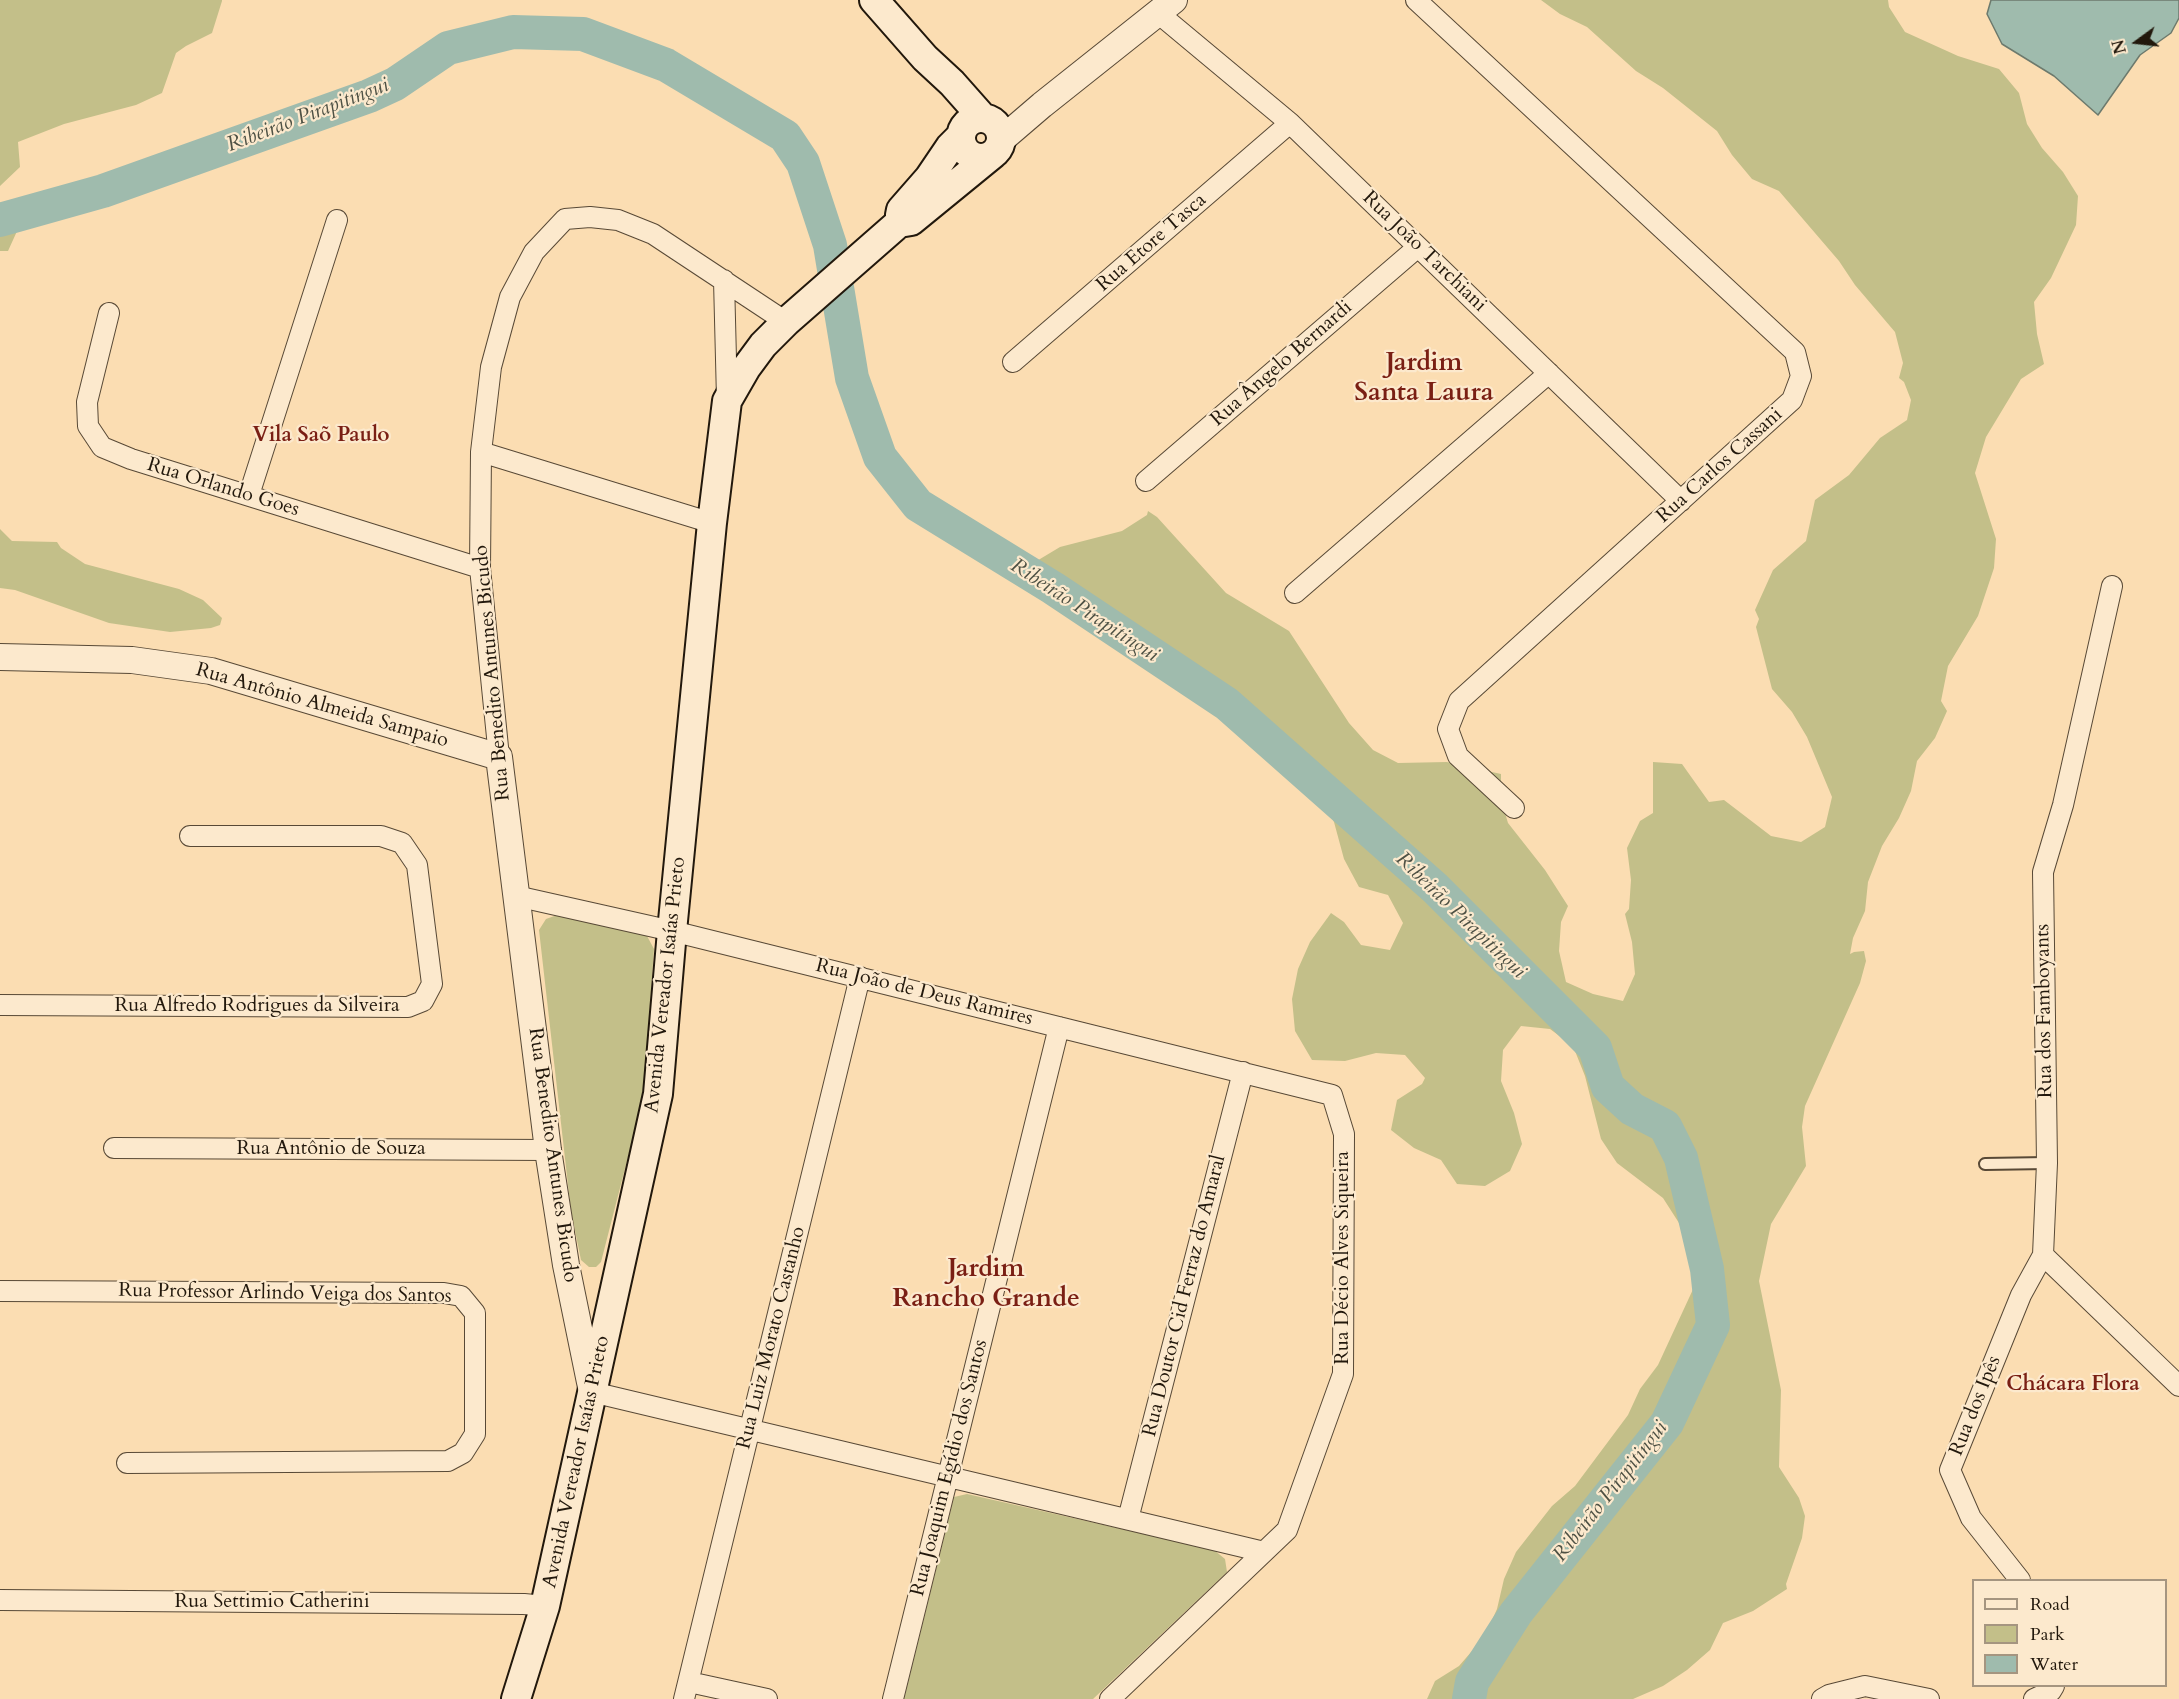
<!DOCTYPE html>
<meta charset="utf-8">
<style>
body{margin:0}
#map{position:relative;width:2179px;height:1699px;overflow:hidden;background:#fbddb2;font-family:Cardo,serif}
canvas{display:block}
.legend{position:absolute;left:1972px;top:1579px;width:195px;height:108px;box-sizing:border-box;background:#fce9cd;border:2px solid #a59580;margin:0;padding:8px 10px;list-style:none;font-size:18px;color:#22180c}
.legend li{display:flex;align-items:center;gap:12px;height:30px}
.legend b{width:30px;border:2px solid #a59580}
.north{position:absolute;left:2107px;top:12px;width:60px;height:60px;-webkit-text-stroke:4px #fce9cd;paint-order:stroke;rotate:255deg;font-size:16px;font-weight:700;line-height:24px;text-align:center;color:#22180c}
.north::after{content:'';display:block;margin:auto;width:21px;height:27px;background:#22180c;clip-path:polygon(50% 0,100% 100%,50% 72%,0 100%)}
</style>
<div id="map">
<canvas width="2179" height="1699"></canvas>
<ul class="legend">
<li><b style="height:8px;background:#fce9cd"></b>Road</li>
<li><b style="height:16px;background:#c3bf89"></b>Park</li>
<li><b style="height:16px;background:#9fbbad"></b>Water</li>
</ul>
<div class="north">N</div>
</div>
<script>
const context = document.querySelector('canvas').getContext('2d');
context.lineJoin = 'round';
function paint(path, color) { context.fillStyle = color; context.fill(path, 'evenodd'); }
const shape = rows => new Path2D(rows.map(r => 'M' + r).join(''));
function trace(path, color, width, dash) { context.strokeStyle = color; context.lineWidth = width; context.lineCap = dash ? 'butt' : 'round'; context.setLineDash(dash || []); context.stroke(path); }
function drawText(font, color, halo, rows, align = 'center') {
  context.font = font + ' Cardo,serif'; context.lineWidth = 4.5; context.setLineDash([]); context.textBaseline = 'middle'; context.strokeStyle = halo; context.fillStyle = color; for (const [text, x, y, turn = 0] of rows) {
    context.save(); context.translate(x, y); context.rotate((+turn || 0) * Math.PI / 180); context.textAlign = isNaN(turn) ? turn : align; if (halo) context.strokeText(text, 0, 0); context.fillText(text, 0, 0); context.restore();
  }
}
paint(shape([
 [0,0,222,0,222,1,212,33,186,46,176,53,162,93,136,105,64,124,18,142,20,167,0,186],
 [1541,0,1888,0,1889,7,1905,32,1958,56,1999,69,2019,93,2027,124,2042,148,2063,172,2078,196,2076,225,2051,278,2034,302,2037,334,2044,364,2021,379,1986,437,1975,473,1996,539,1994,568,1978,616,1948,666,1941,701,1947,711,1935,738,1917,761,1911,791,1899,818,1882,846,1868,882,1865,911,1853,938,1850,954,1854,952,1864,951,1866,961,1860,983,1805,1106,1802,1127,1806,1166,1771,1224,1759,1281,1781,1390,1779,1467,1799,1498,1805,1516,1802,1538,1786,1584,1787,1589,1753,1611,1723,1623,1710,1650,1687,1670,1663,1686,1633,1699,1427,1699,1435,1681,1459,1666,1485,1636,1497,1609,1504,1579,1516,1552,1552,1506,1575,1486,1628,1415,1640,1389,1658,1365,1695,1285,1691,1253,1679,1223,1663,1198,1617,1163,1601,1139,1585,1076,1573,1046,1550,1029,1521,1026,1503,1050,1501,1081,1514,1113,1522,1144,1510,1171,1485,1186,1457,1184,1441,1160,1414,1148,1391,1130,1397,1100,1422,1084,1425,1078,1405,1055,1376,1053,1345,1061,1312,1060,1295,1031,1292,999,1298,969,1310,942,1331,913,1344,922,1361,945,1390,950,1403,923,1388,895,1359,887,1344,859,1334,822,1320,794,1302,771,1254,736,1236,713,1182,687,1158,670,1137,647,1081,614,1038,582,1035,562,1060,547,1122,531,1147,515,1148,511,1157,517,1226,593,1289,631,1349,723,1373,750,1398,763,1447,762,1501,774,1501,800,1508,823,1545,870,1568,906,1561,922,1559,951,1566,982,1593,994,1623,1001,1635,974,1632,942,1625,914,1629,909,1631,880,1627,848,1640,821,1653,813,1653,762,1682,764,1709,802,1724,800,1771,836,1801,842,1825,827,1832,797,1807,737,1792,712,1772,689,1756,627,1759,619,1755,610,1773,570,1806,541,1815,500,1849,475,1880,438,1907,420,1911,400,1904,382,1899,378,1903,363,1895,332,1855,285,1839,261,1779,191,1752,179,1732,155,1717,131,1663,88,1636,71,1587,27,1560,14],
 [0,202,18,229,8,251,0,251],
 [0,529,12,541,57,542,61,548,85,564,179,589,203,600,222,618,220,625,211,628,170,632,109,623,15,590,0,588],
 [560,914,647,936,654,949,645,1077,639,1114,601,1262,596,1267,589,1267,581,1260,571,1211,539,930,546,919],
 [967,1494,1214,1550,1225,1559,1227,1572,1093,1699,904,1699,954,1497]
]), '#c3bf89');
const water = shape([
 [1991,0,2179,0,2179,18,2171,33,2140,55,2098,115,2054,76,2002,44,1987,14,1991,0]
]);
paint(water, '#9fbbad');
trace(water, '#6d7a6d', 1.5);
trace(shape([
 [0,220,103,191,369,96,395,84,448,48,513,32,583,34,666,65,785,136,803,163,830,245,852,378,880,457,918,505,1053,588,1227,704,1435,888,1595,1048,1608,1087,1632,1109,1665,1126,1681,1158,1707,1269,1713,1325,1667,1423,1516,1613,1472,1682,1469,1699]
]), '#9fbbad', 34);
const service = shape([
 [1985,1164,2047,1163]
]);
const minor = shape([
 [1416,0,1795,352,1801,376,1792,400,1459,701,1448,729,1458,756,1514,808],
 [1158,13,1290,123,1681,501],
 [724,280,727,399],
 [109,313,87,402,88,426,102,447,131,459,480,568],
 [1013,362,1290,123],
 [481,452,712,523],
 [1146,481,1418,247],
 [249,495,337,220],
 [1295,593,1549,373],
 [499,757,480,568,481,452,491,367,510,297,534,252,565,219,590,217,618,220,653,234,786,322],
 [516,896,672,931,1332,1095,1344,1134,1343,1374,1287,1530,1110,1699],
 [0,1005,408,1007,423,1001,432,984,417,865,402,843,381,836,190,836],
 [114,1148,548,1150],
 [2043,1255,2179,1386],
 [0,1291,444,1293,461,1296,475,1313,475,1434,463,1453,448,1461,127,1463],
 [592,1392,1264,1552],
 [1128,1519,1243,1072],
 [2020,1580,1971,1518,1950,1470,2021,1295,2043,1255,2047,1163,2043,872,2063,805,2112,586],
 [0,1600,524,1604,545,1606],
 [689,1682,767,1699],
 [684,1699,860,977],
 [893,1699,1059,1027],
 [1822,1699,1829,1695,1865,1686,1929,1699],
 [2034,1699,2051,1691,2054,1686]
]);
const tertiary = shape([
 [1000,141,1042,105,1174,0],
 [0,657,132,660,211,671,499,757,548,1150,566,1265,592,1392]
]);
const secondary = shape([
 [874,0,925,58,952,83,983,118],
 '961 138a20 20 0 1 1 40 0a20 20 0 1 1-40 0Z',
 [900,215,901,210,929,178,950,147,961,136],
 [516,1699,545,1606,658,1094,672,931,712,523,727,401,746,368,763,345,786,322,899,223,911,221,993,154]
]);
trace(service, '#584936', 14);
trace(minor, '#584936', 22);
trace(tertiary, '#584936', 28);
trace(secondary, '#22180c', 32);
trace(service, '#fce9cd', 10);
trace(minor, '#fce9cd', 20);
trace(tertiary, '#fce9cd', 26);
trace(secondary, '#fce9cd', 28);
drawText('20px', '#22180c', '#fce9cd', [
 ["Rua Etore Tasca",1152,243,-41],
 ["Rua João Tarchiani",1424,252,44],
 ["Rua Ângelo Bernardi",1282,364,-41],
 ["Rua Carlos Cassani",1720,466,-42],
 ["Rua Orlando Goes",223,488,17],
 ["Rua Benedito Antunes Bicudo",493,673,-95],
 ["Rua Antônio Almeida Sampaio",322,706,16],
 ["Avenida Vereador Isaías Prieto",666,985,-84],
 ["Rua João de Deus Ramires",924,993,14],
 ["Rua Alfredo Rodrigues da Silveira",257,1006],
 ["Rua dos Famboyants",2045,1011,-91],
 ["Rua Antônio de Souza",331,1149],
 ["Rua Benedito Antunes Bicudo",552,1155,82],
 ["Rua Décio Alves Siqueira",1343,1258,-90],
 ["Rua Professor Arlindo Veiga dos Santos",285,1294,1],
 ["Rua Doutor Cid Ferraz do Amaral",1185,1296,-76],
 ["Rua Luiz Morato Castanho",772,1338,-76],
 ["Rua dos Ipês",1976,1406,-68],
 ["Avenida Vereador Isaías Prieto",577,1462,-78],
 ["Rua Joaquim Egídio dos Santos",950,1468,-76],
 ["Rua Settimio Catherini",272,1602]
]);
drawText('italic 21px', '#4e5144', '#fce9cd', [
 ["Ribeirão Pirapitingui",308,116,-21],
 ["Ribeirão Pirapitingui",1084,611,33],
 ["Ribeirão Pirapitingui",1460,916,44],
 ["Ribeirão Pirapitingui",1611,1492,-52]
]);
drawText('bold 21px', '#7a1f14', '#fce9cd', [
 ["Vila Saõ Paulo",321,436],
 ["Chácara Flora",2073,1385]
]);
drawText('bold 26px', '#7a1f14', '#fce9cd', [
 ["Jardim",1424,364],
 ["Santa Laura",1424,394],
 ["Jardim",986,1270],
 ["Rancho Grande",986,1300]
]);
</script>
